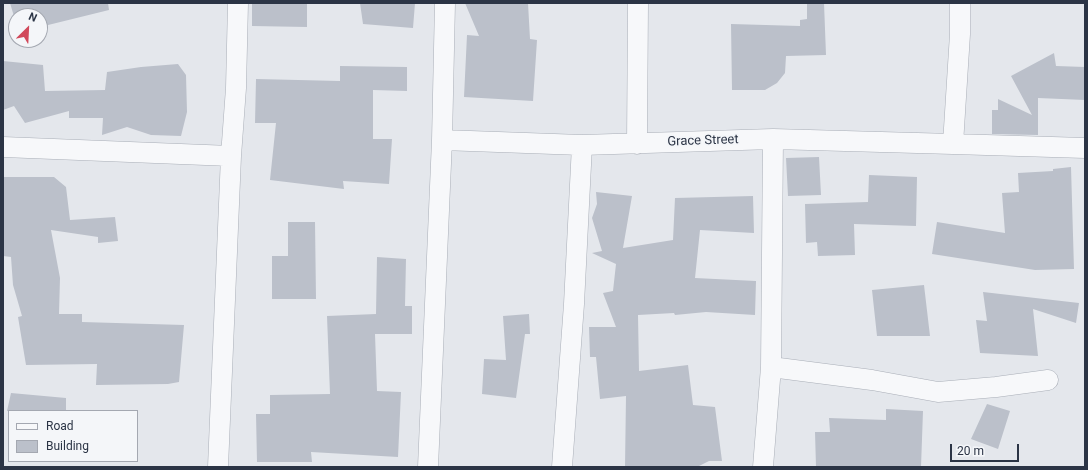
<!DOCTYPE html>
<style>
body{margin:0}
#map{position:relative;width:1088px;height:470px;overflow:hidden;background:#e4e7ec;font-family:Roboto,sans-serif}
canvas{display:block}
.frame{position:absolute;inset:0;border:4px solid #2b3445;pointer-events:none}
.legend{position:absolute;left:8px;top:410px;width:130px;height:52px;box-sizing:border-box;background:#f4f6f9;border:1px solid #a4a8b1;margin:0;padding:5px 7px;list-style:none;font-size:12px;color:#2b3445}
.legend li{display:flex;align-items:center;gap:8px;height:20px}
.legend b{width:20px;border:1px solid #a4a8b1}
.north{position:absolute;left:8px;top:8px;width:40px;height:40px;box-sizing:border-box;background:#f4f6f9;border:1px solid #a4a8b1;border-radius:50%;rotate:24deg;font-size:11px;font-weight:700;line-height:16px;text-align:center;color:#2b3445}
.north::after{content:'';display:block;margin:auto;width:14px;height:18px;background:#d1495b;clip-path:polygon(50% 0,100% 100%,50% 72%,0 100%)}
.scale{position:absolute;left:950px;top:444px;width:69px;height:18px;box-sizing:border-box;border:2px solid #2b3445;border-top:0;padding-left:5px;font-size:12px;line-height:14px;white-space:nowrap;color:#2b3445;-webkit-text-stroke:3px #f4f6f9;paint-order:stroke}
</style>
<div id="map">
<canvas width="1088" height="470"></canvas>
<div class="frame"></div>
<ul class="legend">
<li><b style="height:5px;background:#f7f8fa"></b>Road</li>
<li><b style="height:11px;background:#bbc0ca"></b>Building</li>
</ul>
<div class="north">N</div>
<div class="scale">20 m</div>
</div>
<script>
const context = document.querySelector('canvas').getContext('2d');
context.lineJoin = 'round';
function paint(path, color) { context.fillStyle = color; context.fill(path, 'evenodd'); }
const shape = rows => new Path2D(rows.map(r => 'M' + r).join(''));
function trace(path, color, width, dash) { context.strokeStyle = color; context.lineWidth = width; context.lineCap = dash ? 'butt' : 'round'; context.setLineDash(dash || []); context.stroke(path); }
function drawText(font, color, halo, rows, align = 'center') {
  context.font = font + ' Roboto,sans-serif'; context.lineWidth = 3.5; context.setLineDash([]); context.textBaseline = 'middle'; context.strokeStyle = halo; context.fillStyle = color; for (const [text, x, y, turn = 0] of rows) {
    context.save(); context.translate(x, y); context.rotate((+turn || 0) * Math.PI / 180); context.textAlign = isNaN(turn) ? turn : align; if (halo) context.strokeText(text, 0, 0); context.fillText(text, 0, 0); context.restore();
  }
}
paint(shape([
 [10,3,108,3,109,10,40,27,40,16,16,16,16,23],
 [252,3,307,3,307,27,252,26],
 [360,3,415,3,413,28,363,24],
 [465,3,528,3,530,39,537,40,533,101,464,97,467,35,479,36],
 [807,3,824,3,826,55,786,56,785,73,777,83,765,90,732,90,731,24,800,26,800,20,807,19],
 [1054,53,1056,66,1085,67,1085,100,1038,98,1038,135,992,134,992,110,998,110,998,99,1032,115,1011,76],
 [3,61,43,65,45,91,105,90,107,72,141,67,178,64,186,75,187,112,181,136,151,135,127,127,102,135,103,118,69,118,69,111,25,123,14,106,3,110],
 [340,66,407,67,407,91,373,90,373,139,392,139,389,184,343,181,344,189,270,180,276,123,255,123,256,79,340,81],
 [819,157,821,195,788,196,786,158],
 [1071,167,1074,269,1035,270,932,254,937,222,1005,233,1002,193,1019,192,1018,173,1053,171,1053,169],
 [869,175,917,177,916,226,854,224,855,255,818,256,817,242,806,243,805,204,868,202],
 [3,177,54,177,66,187,70,220,115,217,118,241,98,243,98,237,51,230,60,278,59,314,82,314,82,322,184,325,179,382,168,384,96,385,97,364,26,365,18,317,22,316,13,285,11,257,3,256],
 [596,192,632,196,623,248,673,240,675,198,753,196,754,233,700,230,695,278,756,281,755,315,706,312,675,315,674,313,638,315,639,371,688,365,693,405,715,407,722,461,709,461,697,467,625,467,626,396,600,399,596,357,590,357,589,327,616,327,603,293,613,291,616,264,592,253,602,251,592,218,597,204],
 [288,222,315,222,316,299,272,299,272,256,288,256],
 [377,257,406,259,405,306,412,306,412,334,375,334,377,391,401,392,398,457,311,452,312,462,257,462,256,414,270,414,270,395,330,394,327,316,376,314],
 [924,285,930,336,877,336,872,290],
 [983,292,1079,303,1076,323,1033,309,1038,356,980,353,976,320,987,321],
 [529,314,530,334,525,334,516,398,482,394,484,359,506,360,503,316],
 [11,393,66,398,66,411,7,411],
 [987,404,1010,411,998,449,971,439],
 [886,409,923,411,921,467,816,467,815,432,830,432,829,418,886,420]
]), '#bbc0ca');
const street = shape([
 [445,3,442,140,582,145,773,139,771,367,763,467],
 [773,139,953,144,960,34,960,3],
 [637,144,638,3],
 [953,144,1085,148],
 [3,147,231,156],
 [771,367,872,380,938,392,996,387,1048,380],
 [218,467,231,156,236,88,238,3],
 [428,467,442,140],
 [562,467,574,304,582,145]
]);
trace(street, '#a9aeb7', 21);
trace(street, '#f7f8fa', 20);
drawText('13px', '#2b3445', '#f4f6f9', [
 ["Grace Street",703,141,-2]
]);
</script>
